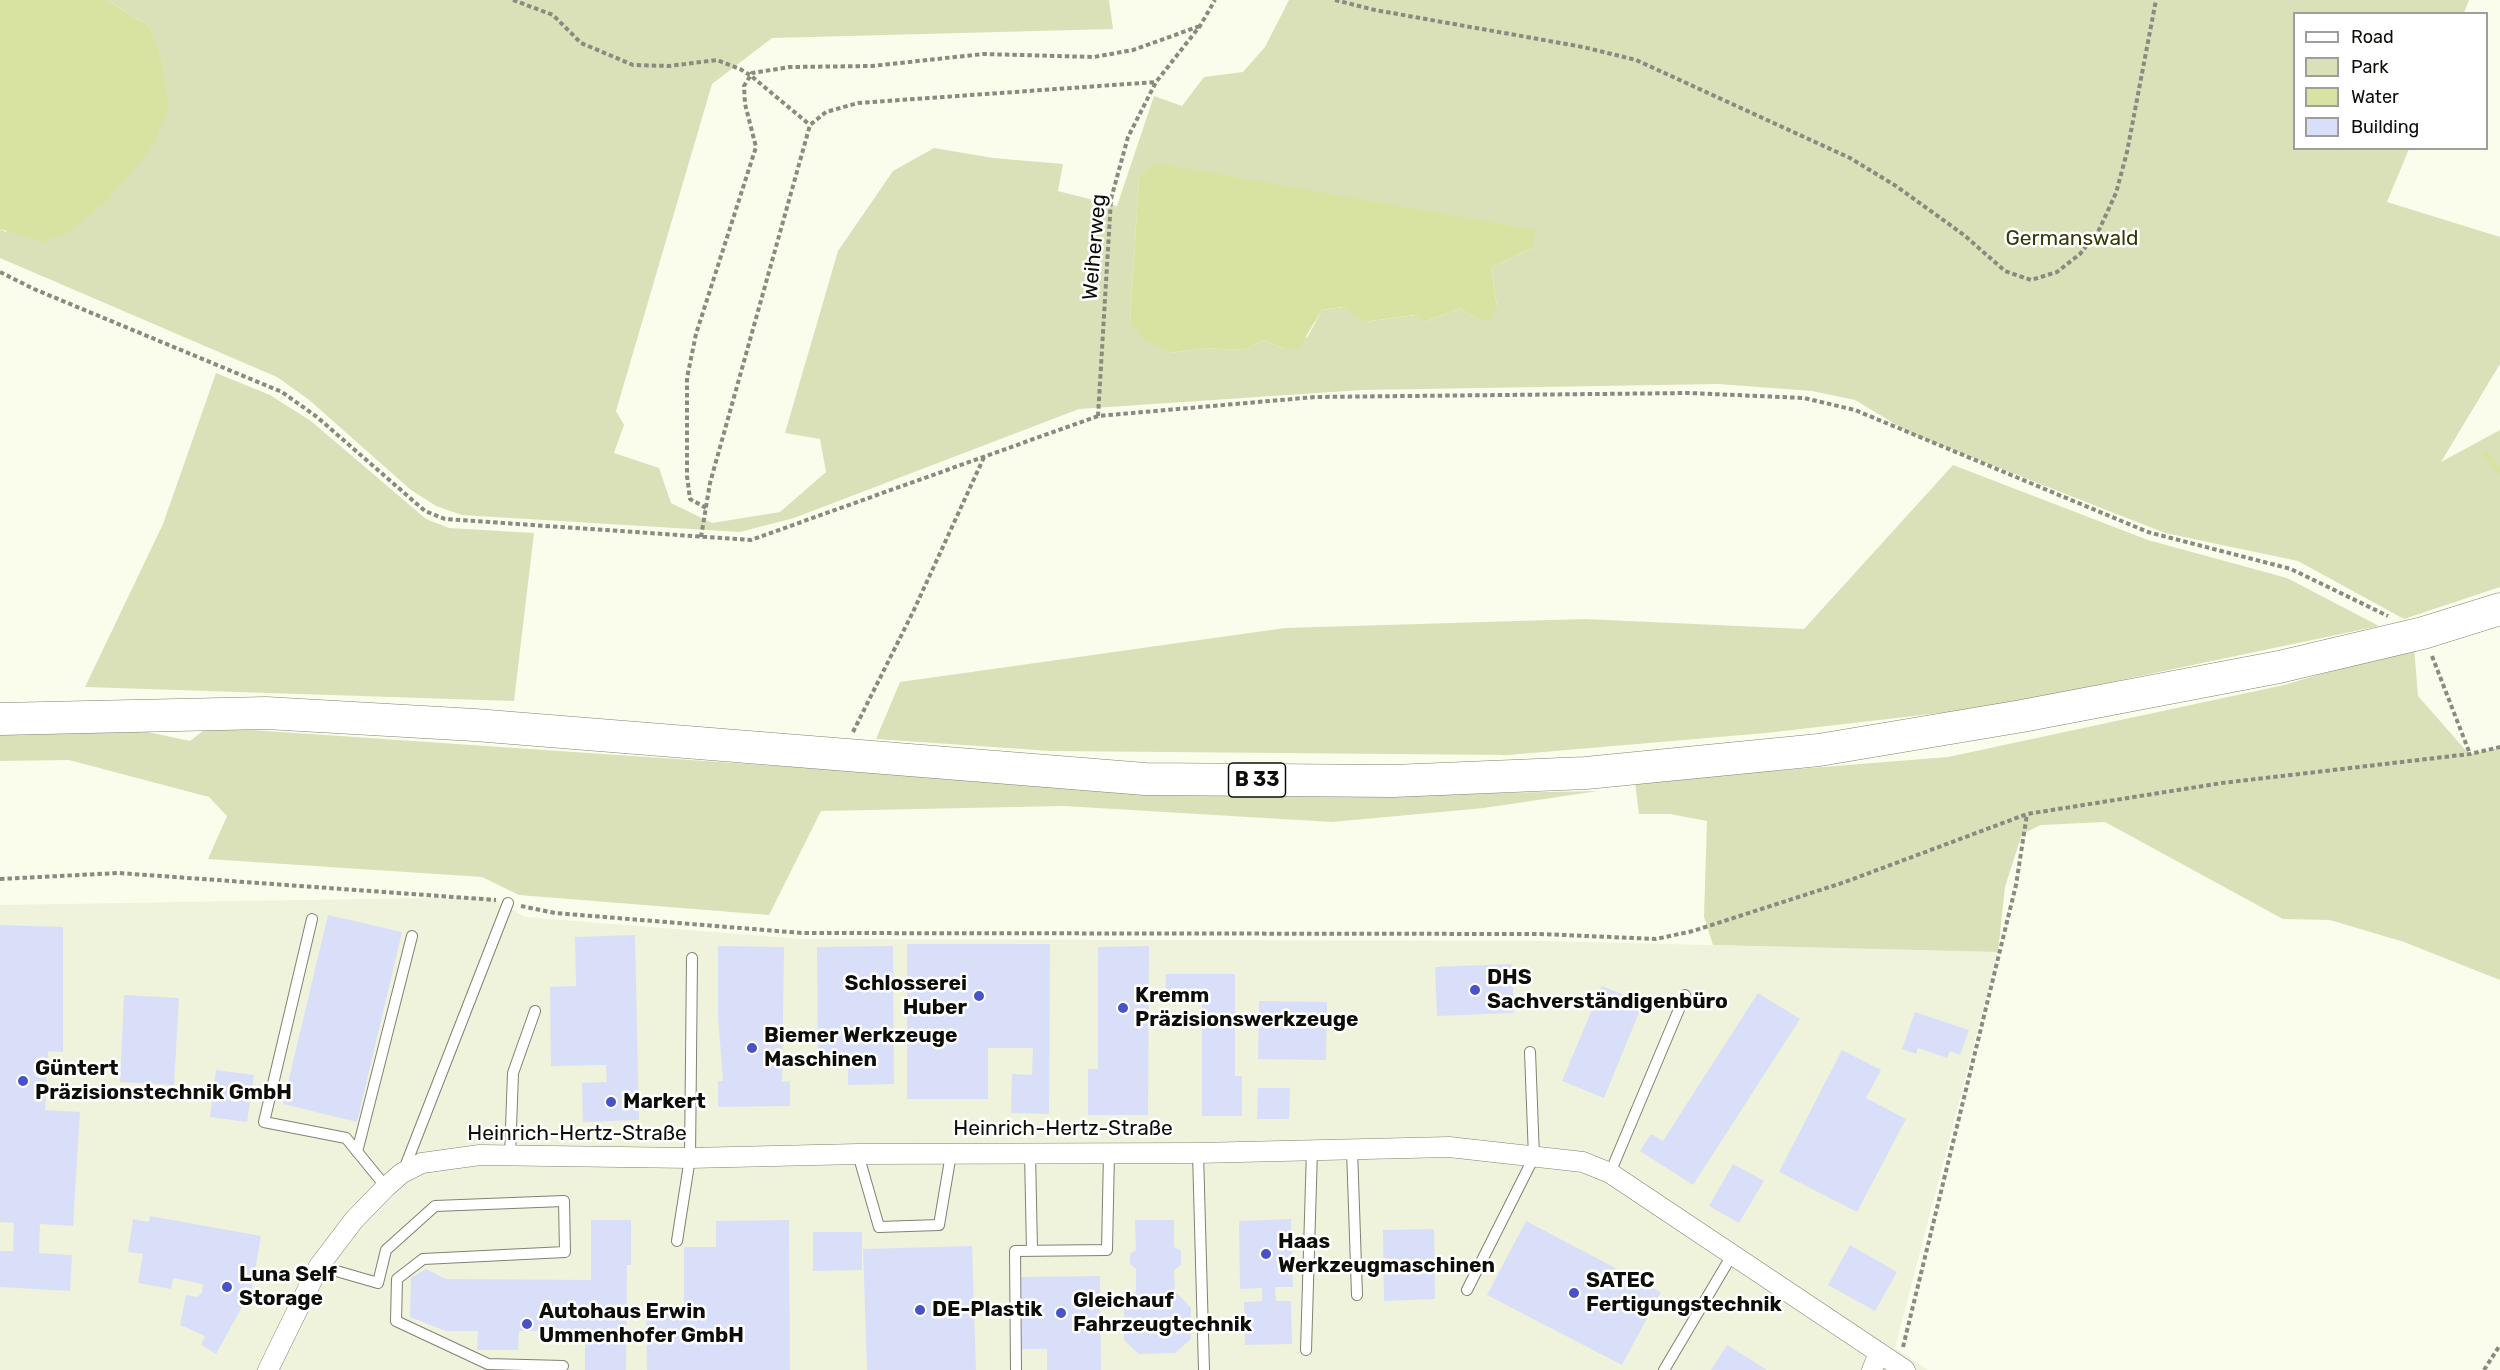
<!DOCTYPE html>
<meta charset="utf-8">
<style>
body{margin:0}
#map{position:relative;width:2500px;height:1370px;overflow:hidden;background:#fafdec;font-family:Rubik,sans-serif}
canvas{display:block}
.legend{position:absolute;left:2293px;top:12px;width:195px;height:138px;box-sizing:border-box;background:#fff;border:2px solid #9e9f9d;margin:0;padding:8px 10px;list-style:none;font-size:18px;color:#0d0e09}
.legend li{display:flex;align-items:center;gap:12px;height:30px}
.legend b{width:30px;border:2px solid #9e9f9d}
</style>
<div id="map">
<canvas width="2500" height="1370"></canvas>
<ul class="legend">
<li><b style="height:8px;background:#fff"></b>Road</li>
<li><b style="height:16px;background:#dae1b8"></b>Park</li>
<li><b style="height:16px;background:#d9e3a1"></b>Water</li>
<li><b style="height:16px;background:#d9dff8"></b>Building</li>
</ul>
</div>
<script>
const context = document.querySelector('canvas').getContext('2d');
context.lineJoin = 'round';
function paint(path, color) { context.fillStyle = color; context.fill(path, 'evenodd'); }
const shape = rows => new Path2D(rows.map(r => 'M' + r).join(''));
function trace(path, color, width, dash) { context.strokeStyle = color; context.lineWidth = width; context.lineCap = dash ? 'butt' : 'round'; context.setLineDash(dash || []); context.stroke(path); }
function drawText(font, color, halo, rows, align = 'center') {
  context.font = font + ' Rubik,sans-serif'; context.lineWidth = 5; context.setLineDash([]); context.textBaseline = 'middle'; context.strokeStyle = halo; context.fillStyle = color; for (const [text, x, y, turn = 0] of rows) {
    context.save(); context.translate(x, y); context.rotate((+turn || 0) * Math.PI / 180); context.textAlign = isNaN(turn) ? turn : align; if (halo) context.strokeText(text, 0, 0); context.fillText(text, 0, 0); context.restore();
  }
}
paint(shape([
 [490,897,525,917,801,939,1543,941,1998,952,1895,1348,1928,1370,0,1370,0,905]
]), '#eff3db');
paint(shape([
 [107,0,1109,0,1113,29,772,38,712,84,616,411,624,425,614,453,659,468,671,503,712,523,780,512,826,472,820,439,785,433,838,251,893,171,934,148,993,158,1063,164,1058,191,1117,206,1154,96,1182,106,1204,77,1243,72,1265,47,1289,0,2469,0,2464,13,2294,14,2294,148,2409,149,2387,202,2500,237,2500,364,2441,462,2500,430,2500,587,2404,619,2298,561,2165,533,1910,433,1855,400,1812,391,1718,384,1362,390,1079,409,794,518,740,532,462,515,436,506,411,490,308,399,277,377,0,258,0,229,6,232,150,27],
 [1139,177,1533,248,1491,267,1497,307,1477,319,1460,308,1424,322,1416,315,1364,322,1344,307,1322,310,1308,336,1285,349,1264,340,1244,350,1204,348,1171,353,1130,321],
 [216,373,270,395,311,421,426,519,449,528,534,533,514,701,85,687,163,524],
 [1953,465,2148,540,2287,578,2379,626,1992,707,1766,733,1508,755,1051,751,876,739,900,682,1285,628,1585,619,1804,629],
 [2414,647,2418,696,2469,754,2500,748,2500,980,2404,942,2330,920,2283,919,2105,822,2041,825,2022,834,2005,887,1998,952,1713,945,1704,917,1707,821,1670,814,1639,814,1635,782,1948,757,2284,685],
 [208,727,837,770,1390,795,1598,791,1484,808,1332,822,1064,806,821,811,769,915,519,895,482,877,208,859,227,816,209,797,69,760,0,761,0,733,129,728,190,741]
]), '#dae1b8');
paint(shape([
 [0,0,107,0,150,27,161,59,169,110,149,152,106,202,67,233,44,242,0,229],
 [1156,163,1535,230,1533,248,1491,267,1497,307,1490,320,1477,319,1460,308,1424,322,1415,315,1364,322,1343,307,1322,310,1299,348,1285,349,1264,340,1244,350,1204,348,1171,353,1143,340,1130,321,1139,177]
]), '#d9e3a1');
trace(shape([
 [2486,455,2500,471]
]), '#d9e3a1', 6);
paint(shape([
 [328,915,402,932,357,1122,283,1104],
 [0,925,63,927,63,1052,48,1051,45,1110,80,1112,73,1226,40,1224,39,1253,72,1255,70,1291,0,1287,0,1251,13,1251,14,1223,0,1222],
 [635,935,639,1120,583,1122,582,1083,607,1082,606,1065,551,1066,550,987,576,986,575,937],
 [907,944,1050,944,1049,1114,1011,1113,1012,1074,1032,1075,1033,1048,988,1048,988,1099,907,1099],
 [718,946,784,947,782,1082,790,1081,790,1106,718,1107,718,1081,723,1081,718,1016],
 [893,946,894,1084,848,1085,848,1058,818,1058,817,947],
 [1149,946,1148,1115,1088,1115,1088,1069,1098,1069,1098,947],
 [1512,964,1514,1013,1437,1016,1435,967],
 [1166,974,1235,974,1235,1076,1242,1076,1242,1116,1202,1116,1202,999,1165,999],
 [1602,986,1643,1003,1604,1098,1562,1081],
 [1758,993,1800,1019,1693,1185,1640,1151,1651,1134,1663,1141],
 [124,995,179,998,174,1085,120,1082],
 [1259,1001,1327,1002,1326,1060,1258,1059],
 [1915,1012,1969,1030,1960,1055,1950,1051,1947,1058,1918,1048,1916,1054,1902,1049],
 [1842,1050,1881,1070,1866,1098,1906,1119,1857,1212,1779,1172],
 [216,1070,254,1075,247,1122,210,1117],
 [1258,1088,1290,1088,1289,1119,1257,1119],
 [1733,1164,1764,1181,1739,1223,1709,1206],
 [150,1216,261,1236,251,1293,244,1291,242,1307,216,1354,201,1345,205,1336,180,1325,186,1295,197,1297,202,1293,203,1284,173,1278,171,1289,138,1283,143,1254,128,1252,133,1219,149,1222],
 [1291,1219,1293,1287,1275,1287,1276,1301,1291,1301,1292,1344,1245,1345,1244,1302,1262,1301,1262,1288,1240,1289,1239,1221],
 [591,1220,631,1220,631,1265,627,1265,626,1370,585,1370,585,1331,519,1331,518,1350,477,1350,478,1331,446,1331,410,1317,411,1278,426,1269,446,1279,591,1280],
 [789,1220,790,1370,647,1370,646,1309,684,1309,684,1247,716,1247,716,1221],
 [1135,1220,1174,1220,1174,1247,1181,1251,1181,1265,1174,1270,1175,1291,1191,1308,1191,1339,1175,1353,1139,1354,1124,1340,1124,1303,1136,1291,1136,1269,1130,1264,1130,1254,1136,1250],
 [1526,1221,1661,1292,1622,1365,1487,1295],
 [1434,1229,1435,1299,1384,1301,1383,1230],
 [813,1232,862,1232,862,1270,813,1271],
 [1850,1245,1897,1272,1875,1311,1828,1285],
 [972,1246,976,1370,867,1370,863,1249],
 [1100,1276,1101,1370,1047,1370,1047,1349,1022,1349,1021,1277],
 [1727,1345,1767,1370,1711,1370]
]), '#d9dff8');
const lane = shape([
 [312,919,264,1122,346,1138,386,1187],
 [1352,1149,1357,1295],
 [357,1152,412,936],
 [1030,1153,1032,1250],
 [1198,1153,1204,1370],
 [858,1154,879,1227,939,1225,951,1154],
 [510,1155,513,1073,535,1011],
 [403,1172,508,903],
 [1610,1173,1685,995],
 [677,1241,690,1158,692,958],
 [319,1266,378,1283,386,1250,435,1206,564,1201,565,1252,423,1259,397,1279,396,1321,488,1364,563,1366],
 [1467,1290,1534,1157,1530,1052],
 [1306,1350,1312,1150],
 [1016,1370,1015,1251,1107,1250,1109,1153],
 [1664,1370,1732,1255]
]);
const street = shape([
 [268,1370,319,1266,354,1220,386,1187,402,1173,422,1163,480,1155,690,1158,858,1154,1198,1153,1449,1147,1583,1162,1610,1173,1905,1370],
 [1872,1370,1879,1353]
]);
const primary = shape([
 [0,719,266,713,475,725,1145,779,1393,781,1586,773,1819,750,2022,716,2279,667,2423,633,2500,609]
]);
trace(lane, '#808273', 12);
trace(street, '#808273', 21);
trace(primary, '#808273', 33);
trace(shape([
 [513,0,553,15,581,43,633,65,669,66,717,60,740,69,750,75,810,125],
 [1335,0,1375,10,1583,47,1636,60,1850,158,1896,186,1964,235,2005,271,2031,280,2057,272,2080,254,2099,230,2116,193,2127,152,2156,0],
 [0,272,34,289,282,392,317,417,425,511,445,519,751,540,1098,416,1315,397,1689,393,1804,398,1855,410,2148,532,2291,569,2388,616],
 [1098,416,1111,199,1128,137,1156,82,1200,26,1215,0],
 [706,508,690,499,687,476,687,378,696,334,756,147,745,104,744,86,752,73,790,67,872,66,983,54,1094,57,1133,50,1200,26],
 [701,537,710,483,810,125,826,112,858,103,1156,82],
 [2432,656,2470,754],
 [853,732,913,612,985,455],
 [0,879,119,873,496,900],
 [521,906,555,913,802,933,1541,934,1656,939,1693,931,1845,882,2027,814,2222,783,2470,754,2500,747],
 [1903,1347,2016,885,2027,814],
 [2484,1370,2500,1345]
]), '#898b80', 4, [4.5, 3]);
trace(lane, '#fff', 10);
trace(street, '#fff', 20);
trace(primary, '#fff', 32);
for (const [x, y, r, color] of [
 [1475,990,6,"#4853c9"],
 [979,996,6,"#4853c9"],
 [1123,1008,6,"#4853c9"],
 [752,1048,6,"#4853c9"],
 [23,1081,6,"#4853c9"],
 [611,1102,6,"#4853c9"],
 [1266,1254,6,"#4853c9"],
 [227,1287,6,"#4853c9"],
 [1574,1293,6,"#4853c9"],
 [920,1310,6,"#4853c9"],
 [1061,1313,6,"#4853c9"],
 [527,1324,6,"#4853c9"]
]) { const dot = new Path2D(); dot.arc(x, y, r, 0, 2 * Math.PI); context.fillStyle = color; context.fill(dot); trace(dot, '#fff', 2); }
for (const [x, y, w] of [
 [1257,780,57]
]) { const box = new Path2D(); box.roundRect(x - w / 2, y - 17, w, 34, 4.5); context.fillStyle = '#fff'; context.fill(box); trace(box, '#0d0e09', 1.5); }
drawText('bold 20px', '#0d0e09', null, [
 ["B 33",1257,780]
]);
drawText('21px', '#353906', '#fff', [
 ["Germanswald",2072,239]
]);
drawText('21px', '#0d0e09', '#fff', [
 ["Weiherweg",1095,247,-85],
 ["Heinrich-Hertz-Straße",1063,1129],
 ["Heinrich-Hertz-Straße",577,1134]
]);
drawText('bold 21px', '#0d0e09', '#fff', [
 ["DHS",1487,978],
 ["Sachverständigenbüro",1487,1002],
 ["Schlosserei",967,984,"right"],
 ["Huber",967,1008,"right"],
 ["Kremm",1135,996],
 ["Präzisionswerkzeuge",1135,1020],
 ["Biemer Werkzeuge",764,1036],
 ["Maschinen",764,1060],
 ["Güntert",35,1069],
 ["Präzisionstechnik GmbH",35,1093],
 ["Markert",623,1102],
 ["Haas",1278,1242],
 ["Werkzeugmaschinen",1278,1266],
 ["Luna Self",239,1275],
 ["Storage",239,1299],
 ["SATEC",1586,1281],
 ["Fertigungstechnik",1586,1305],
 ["Gleichauf",1073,1301],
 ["Fahrzeugtechnik",1073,1325],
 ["DE-Plastik",932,1310],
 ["Autohaus Erwin",539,1312],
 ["Ummenhofer GmbH",539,1336]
], 'left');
</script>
